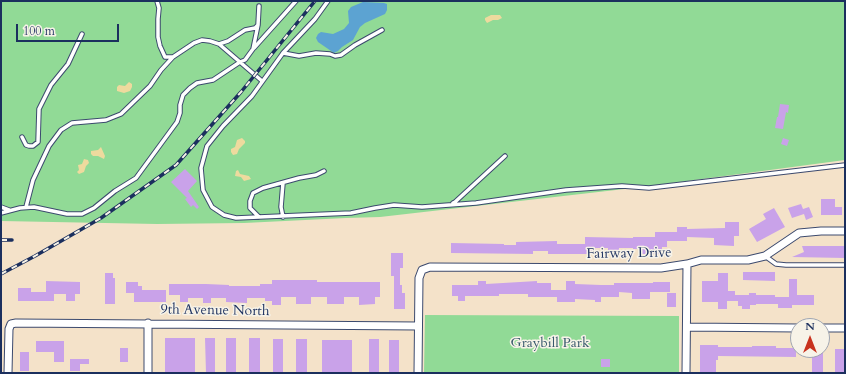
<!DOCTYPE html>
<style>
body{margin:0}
#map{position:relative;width:846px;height:374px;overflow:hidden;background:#f4e2c9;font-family:Cardo,serif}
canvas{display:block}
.frame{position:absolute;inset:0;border:2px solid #1b2f5e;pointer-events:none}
.north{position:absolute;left:790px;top:318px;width:40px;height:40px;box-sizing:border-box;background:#f7f3e8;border:1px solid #9fa5b1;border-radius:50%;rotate:0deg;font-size:11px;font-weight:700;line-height:16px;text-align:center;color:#1b2f5e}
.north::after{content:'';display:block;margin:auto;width:14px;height:18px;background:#c8321e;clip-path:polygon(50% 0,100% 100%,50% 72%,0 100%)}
.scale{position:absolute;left:16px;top:24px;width:103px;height:18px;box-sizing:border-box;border:2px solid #1b2f5e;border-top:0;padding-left:5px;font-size:12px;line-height:14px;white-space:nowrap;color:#1b2f5e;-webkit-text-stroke:3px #f7f3e8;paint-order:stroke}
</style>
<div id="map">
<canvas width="846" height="374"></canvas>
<div class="frame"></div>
<div class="north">N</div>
<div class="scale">100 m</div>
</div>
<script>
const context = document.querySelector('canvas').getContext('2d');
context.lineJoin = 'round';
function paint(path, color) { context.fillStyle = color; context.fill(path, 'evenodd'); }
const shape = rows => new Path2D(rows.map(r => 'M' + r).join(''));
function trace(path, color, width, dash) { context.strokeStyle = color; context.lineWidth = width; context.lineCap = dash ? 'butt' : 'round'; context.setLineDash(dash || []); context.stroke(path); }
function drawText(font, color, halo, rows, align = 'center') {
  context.font = font + ' Cardo,serif'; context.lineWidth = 3; context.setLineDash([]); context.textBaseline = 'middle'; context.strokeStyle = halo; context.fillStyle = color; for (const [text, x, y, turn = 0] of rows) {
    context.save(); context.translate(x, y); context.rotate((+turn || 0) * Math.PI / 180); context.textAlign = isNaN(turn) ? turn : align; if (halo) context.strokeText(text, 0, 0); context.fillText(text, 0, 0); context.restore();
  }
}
paint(shape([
 [1,1,845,1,845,160,642,187,380,217,346,218,244,223,157,224,1,221],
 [425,315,679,316,679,373,424,373]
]), '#91da96');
paint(shape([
 [491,15,500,15,502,18,498,20,493,20,487,23,485,20,485,18],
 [129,82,132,84,132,87,130,91,124,93,117,91,117,87,119,85,125,86],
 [242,138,245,141,245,143,239,149,237,154,233,155,231,152,231,149,235,147,237,140],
 [101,147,105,156,104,159,98,156,93,156,91,154,91,151,98,150],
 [84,159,88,160,89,163,86,166,84,172,79,174,77,172,79,170,78,165,82,164],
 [238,170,240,174,249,176,251,179,244,181,241,177,235,176,236,171]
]), '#eeda9e');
paint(shape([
 [363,2,384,3,387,4,387,10,385,14,365,23,360,27,353,40,342,47,338,51,334,53,318,42,316,38,318,34,321,32,333,34,344,29,349,23,348,11,351,7]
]), '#5ca3d2');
paint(shape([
 [780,104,789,105,788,113,786,112,783,129,775,128,777,117,778,117],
 [783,138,789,140,787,146,781,144],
 [185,169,197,181,188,191,199,207,197,209,193,205,191,207,185,199,187,198,171,182],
 [821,199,835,199,835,207,842,207,842,215,821,215],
 [801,204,803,209,809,207,813,217,806,220,804,214,792,218,788,208],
 [774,208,785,227,757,242,749,229,766,219,763,214],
 [725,222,739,222,739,236,734,236,734,246,714,245,714,238,687,237,687,241,667,241,667,247,662,247,662,254,642,254,642,249,633,249,633,248,619,248,619,252,608,252,608,248,593,248,593,254,548,254,548,251,533,251,533,254,451,253,451,243,504,244,504,245,516,245,516,242,557,241,557,244,585,244,585,237,633,238,633,237,655,237,655,232,677,232,677,227,687,227,687,229,725,228],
 [802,246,845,246,845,258,792,257,804,252],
 [391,253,403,253,403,268,400,268,400,285,402,285,402,293,405,293,405,309,394,309,394,276,391,276],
 [743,272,775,272,775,281,743,280],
 [105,273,113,273,113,278,115,278,115,304,105,304],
 [718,273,728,273,728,291,735,291,735,295,749,295,749,293,756,293,756,295,775,295,775,297,789,297,789,279,797,279,797,295,814,295,814,305,792,305,792,308,778,308,778,304,756,304,756,305,750,305,750,309,742,309,742,306,738,306,738,301,727,301,727,309,718,309,718,302,702,302,702,281,718,281],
 [272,280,317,280,317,282,380,282,380,297,375,297,375,304,359,305,359,297,344,297,344,304,327,304,327,297,311,297,311,304,296,304,296,297,281,297,281,305,272,305,272,301,265,301,265,298,247,298,247,303,226,302,226,298,211,298,211,303,203,303,203,298,188,298,188,302,180,302,180,295,169,295,169,284,206,284,229,285,229,286,260,286,260,284,272,284],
 [46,281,80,282,80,294,75,294,75,301,66,301,66,294,54,294,54,301,18,301,18,288,31,288,31,292,46,292],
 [478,281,486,281,486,284,537,281,537,283,551,283,551,290,566,290,566,281,575,281,575,284,601,285,614,285,614,283,653,283,653,282,670,282,670,292,650,292,650,299,632,299,632,293,619,292,619,297,601,297,601,302,595,302,595,300,575,299,575,302,557,302,557,297,528,297,528,294,499,294,499,296,465,296,465,301,458,301,458,296,452,296,452,285,478,285],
 [126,282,138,282,138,286,142,286,142,290,166,290,166,302,134,302,134,293,126,293],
 [667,293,676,293,676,307,667,307],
 [165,338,195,338,195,373,165,373],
 [205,338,215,338,215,373,206,373],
 [226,338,236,338,236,373,226,373],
 [249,338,260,338,260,373,249,373],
 [273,339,283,339,283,373,273,373],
 [296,339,307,339,307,373,296,373],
 [369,339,379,339,379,373,369,373],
 [322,340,352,340,352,373,322,373],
 [389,340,399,340,399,373,389,373],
 [36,341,64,341,64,362,54,362,54,352,36,352],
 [700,345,718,345,718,347,752,347,752,346,776,346,776,348,796,348,796,357,718,356,718,360,716,360,716,373,700,373],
 [120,348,128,348,128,362,120,362],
 [835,349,845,349,845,373,835,373],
 [812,350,823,350,823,373,812,373],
 [20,352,29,352,29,371,20,371],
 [70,359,89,359,89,364,80,364,80,371,70,371],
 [601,359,610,359,610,367,601,367]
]), '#c9a2e9');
const service = shape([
 [157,1,159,8,158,19,158,37,160,46,165,57,173,57,194,43,202,40,210,41,219,44,262,81],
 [382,30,355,45,341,55,335,56,330,54,316,53,299,56,283,53,252,96,223,126,207,146,201,168,203,190,212,207,224,215,236,218,351,213,375,208,394,205,422,207,476,203,566,190,622,186,649,188,845,165],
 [219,44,228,41,245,30,255,28,258,25,259,6],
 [254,48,296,1],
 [283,53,315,19,328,1],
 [22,137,26,145,29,146,33,146,38,142,39,109,51,85,68,64,82,34],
 [453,203,455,202,505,156],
 [1,207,9,210],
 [26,207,33,180,49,146,61,130,72,123,106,120,121,114,150,86,161,70,173,57],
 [1,213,20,208,34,207,67,214,82,214,94,208,115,191,136,178,177,122,180,113,180,105,183,95,190,88,197,83,213,80,240,62,245,60,253,49,258,25],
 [259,217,250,208,250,201,253,193,263,188,299,178,316,175,324,171],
 [283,217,281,207,283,183],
 [765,256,776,264,786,265,845,265]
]);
const minor = shape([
 [687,327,798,328],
 [822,328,845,328],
 [8,373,9,329,11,324,16,323,418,326],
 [148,373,148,323],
 [418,373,419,278,422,270,430,267,661,268,687,264,701,260,748,260,765,256,799,233,821,231,845,231],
 [686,373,687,264]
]);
trace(service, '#3c4a6e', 5.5);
trace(minor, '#3c4a6e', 9);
trace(service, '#fff', 3.5);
trace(minor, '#fff', 7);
const rail = shape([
 [1,240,12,240],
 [1,274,35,256,101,218,176,165,241,92,315,1]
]);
trace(rail, '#1b2f5e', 3.5);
trace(rail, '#f7f3e8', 2, [6]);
drawText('14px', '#1b2f5e', '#f7f3e8', [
 ["Fairway Drive",629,254,-1],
 ["9th Avenue North",215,311,1]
]);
drawText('14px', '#385a6c', '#f7f3e8', [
 ["Graybill Park",550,344]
]);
</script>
